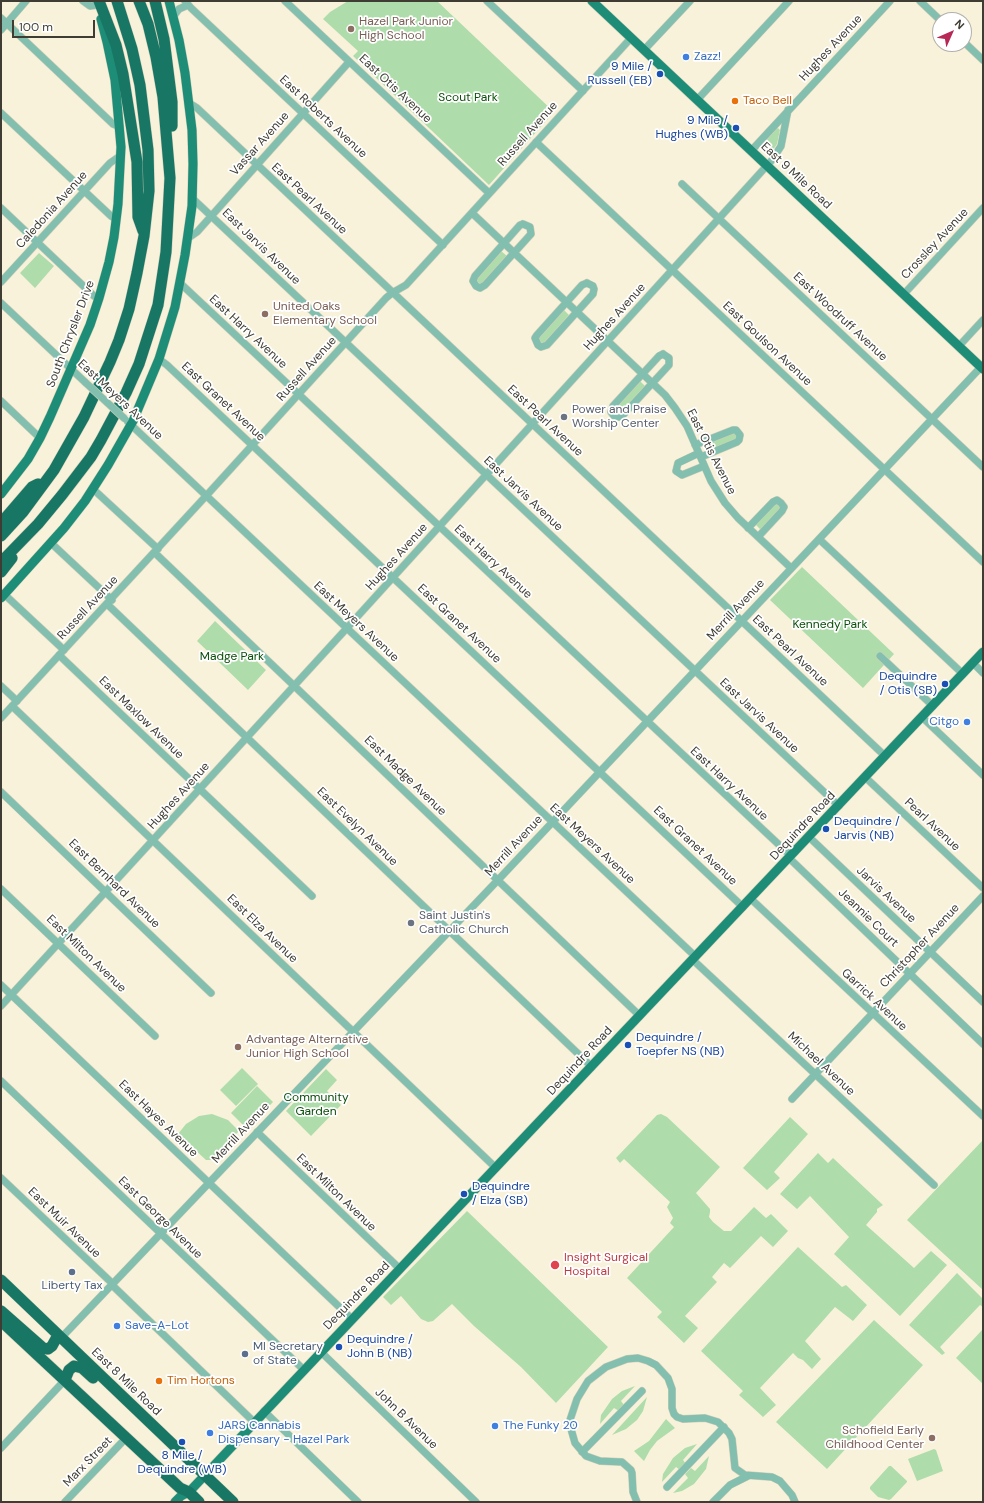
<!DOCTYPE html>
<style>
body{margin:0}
#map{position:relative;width:984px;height:1503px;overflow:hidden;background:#f8f2db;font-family:"DM Sans",sans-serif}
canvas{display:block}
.frame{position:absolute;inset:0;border:2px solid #3e3c33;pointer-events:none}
.north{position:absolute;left:932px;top:12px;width:40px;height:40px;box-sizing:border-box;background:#fff;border:1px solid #b2b1ad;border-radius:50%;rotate:45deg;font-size:11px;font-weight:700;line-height:16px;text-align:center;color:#3e3c33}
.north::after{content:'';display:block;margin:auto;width:14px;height:18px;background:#b82856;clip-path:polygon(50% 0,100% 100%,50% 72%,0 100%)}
.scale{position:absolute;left:12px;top:20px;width:83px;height:18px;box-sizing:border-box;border:2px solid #3e3c33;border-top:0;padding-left:5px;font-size:12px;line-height:14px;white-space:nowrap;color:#3e3c33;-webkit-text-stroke:3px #fff;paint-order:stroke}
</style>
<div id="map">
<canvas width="984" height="1503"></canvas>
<div class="frame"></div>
<div class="north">N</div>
<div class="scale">100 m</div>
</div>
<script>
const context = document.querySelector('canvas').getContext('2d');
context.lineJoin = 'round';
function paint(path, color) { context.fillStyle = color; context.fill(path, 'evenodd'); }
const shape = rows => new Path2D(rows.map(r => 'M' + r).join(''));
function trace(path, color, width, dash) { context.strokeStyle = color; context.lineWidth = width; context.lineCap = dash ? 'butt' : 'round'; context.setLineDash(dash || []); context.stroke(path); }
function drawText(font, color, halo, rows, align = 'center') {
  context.font = font + ' "DM Sans",sans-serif'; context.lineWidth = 3.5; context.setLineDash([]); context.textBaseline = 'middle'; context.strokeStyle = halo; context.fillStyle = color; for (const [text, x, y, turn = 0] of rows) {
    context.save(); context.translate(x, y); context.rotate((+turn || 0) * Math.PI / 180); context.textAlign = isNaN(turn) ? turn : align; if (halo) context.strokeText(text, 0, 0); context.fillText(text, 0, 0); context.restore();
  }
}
paint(shape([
 [348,1,437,1,554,112,489,185,353,56,358,51,323,19,330,12],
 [778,128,780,130,777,144,769,156,767,154,770,150,769,147,766,146,762,149,760,148,776,129],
 [501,251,507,256,482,283,479,284,476,279],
 [39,253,54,266,35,288,20,273],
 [564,310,569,315,545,342,541,343,539,341,539,338],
 [640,381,645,386,620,413,618,414,615,412,615,408],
 [734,433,737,436,736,439,707,452,704,445],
 [775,504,779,505,780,508,761,530,755,524],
 [802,567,894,654,863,688,770,600],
 [215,621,266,670,248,690,197,641],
 [242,1068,258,1084,236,1106,220,1090],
 [326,1069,337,1080,327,1091,341,1105,311,1136,286,1111],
 [257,1086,273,1102,247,1129,231,1113],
 [212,1114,228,1120,239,1131,211,1160,206,1160,178,1134,186,1124,199,1116],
 [661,1114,667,1117,720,1167,696,1193,710,1209,710,1212,709,1217,713,1222,724,1231,731,1231,754,1207,766,1218,771,1214,788,1231,773,1247,761,1236,730,1268,724,1263,712,1277,717,1282,685,1316,698,1328,684,1343,657,1317,662,1312,627,1278,674,1227,670,1223,673,1218,667,1207,670,1202,624,1159,620,1163,616,1158,657,1115],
 [790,1117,808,1134,774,1172,780,1178,767,1190,743,1168],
 [983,1140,983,1290,907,1220],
 [818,1153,828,1163,833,1158,883,1205,877,1209,877,1212,866,1225,914,1268,931,1251,947,1265,900,1316,834,1254,849,1237,810,1196,797,1209,780,1194],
 [467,1211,608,1347,556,1403,521,1367,474,1326,452,1304,433,1321,428,1322,421,1319,401,1296,391,1305,383,1297],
 [798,1247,842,1287,846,1285,867,1305,853,1321,835,1307,805,1341,821,1359,812,1369,803,1360,798,1358,793,1353,760,1388,776,1405,763,1417,739,1395,743,1391,701,1351],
 [957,1273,983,1299,983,1307,980,1305,940,1347,945,1353,942,1355,909,1325],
 [874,1320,923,1365,827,1469,776,1422],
 [983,1329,983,1384,956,1358],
 [635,1386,621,1401,624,1405,619,1411,614,1408,600,1424,601,1415,612,1399,622,1391],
 [647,1397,643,1411,637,1420,626,1429,612,1435],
 [666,1419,675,1428,657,1441,650,1450,644,1461,634,1451,649,1441],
 [697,1444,683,1460,686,1464,680,1470,676,1467,662,1482,663,1474,673,1458,685,1448],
 [934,1449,936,1450,943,1471,917,1481,908,1459],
 [709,1456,706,1469,694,1484,682,1491,673,1493,688,1478,685,1474,691,1468,695,1471],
 [889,1466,891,1466,907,1481,907,1482,891,1499,889,1500,878,1497,870,1489,870,1487]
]), '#afdcab');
const minor = shape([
 [83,1,90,6,97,5],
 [185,1,191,8,443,245],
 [285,1,489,193],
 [487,1,583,91],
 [920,1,940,20],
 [173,17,179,9,188,5],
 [1,18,113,124,120,127],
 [1,30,26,1],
 [964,42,983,60],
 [644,50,690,1],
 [697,100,789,1],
 [189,103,197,108,885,756],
 [1,113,111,216,116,219],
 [536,142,983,562],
 [751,151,890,1],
 [682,184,983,467],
 [192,198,839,806],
 [1,208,94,296,99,298],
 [472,213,665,395,675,408,687,426,711,481,725,503,738,518,791,568],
 [523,224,530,227,531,234,485,285,480,288,476,286,473,281,475,276,520,225,523,224],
 [187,239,197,232,349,62],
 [1,282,110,163,120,156],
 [180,283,791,856],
 [587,283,593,286,594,289,593,294,547,345,541,347,538,345,535,338,537,335,582,285,587,283],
 [904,294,983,208],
 [1,303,86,383],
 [959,346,983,320],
 [663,354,669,358,669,365,623,415,619,417,614,416,611,412,613,406,659,356,663,354],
 [159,359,167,365,743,907],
 [1,401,40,438],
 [128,422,696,957],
 [695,445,733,430,736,430,740,435,739,440,737,442,701,457],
 [699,453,678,463,676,471,682,475,704,466],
 [93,489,158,549],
 [748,528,773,502,777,500,781,503,784,507,782,511,758,537],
 [819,539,963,674],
 [51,543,112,600],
 [155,553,640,1016],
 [4,594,64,650],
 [107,604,592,1067],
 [59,655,312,896],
 [880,656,933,706],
 [973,663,983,673],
 [1,686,17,701],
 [12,706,496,1168],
 [922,717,983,775],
 [1,718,206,496,386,298,392,293,406,285,631,38],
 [865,777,983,888],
 [1,792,211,993],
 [809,837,983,1002],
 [789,858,983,1044],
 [1,889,155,1036],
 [751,899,983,1116],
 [693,960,934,1185],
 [1,985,352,1319],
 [1,1006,347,628,772,160,781,146,788,110],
 [1,1081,304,1370],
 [792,1099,983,896],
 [257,1132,400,1269],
 [1,1178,113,1284],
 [112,1285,254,1422],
 [61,1338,498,880,981,367],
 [321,1352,476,1502],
 [264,1411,358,1502],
 [1,1448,65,1380],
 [582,1452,642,1391],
 [667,1487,724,1427],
 [65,1502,126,1438],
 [637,1502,633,1492,632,1473,631,1470,622,1462,600,1461,586,1456,575,1443,571,1429,570,1420,577,1399,588,1381,606,1367,627,1359,638,1358,648,1361,656,1365,668,1378,672,1389,672,1408,674,1414,677,1417,683,1419,705,1418,718,1422,729,1433,732,1439,735,1468,745,1475,772,1477,780,1481,792,1495,795,1502],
 [713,1502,730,1485,748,1476]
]);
const major = shape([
 [592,1,983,369],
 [1,494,28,459,40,438,50,417,90,325,99,298,109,262,114,237,118,204,121,147,115,80,107,42,101,19],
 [1,598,64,528,85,501,108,465,133,421,159,359,175,307,185,255,192,206,193,164,192,130,185,73,179,40,169,1],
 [175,1502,181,1496,189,1492,983,652]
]);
const highway = shape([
 [99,1,116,45,123,74,137,162,138,217,143,231],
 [155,1,164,39,172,102,172,126],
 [1,523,32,487,38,484],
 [1,536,23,512,54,470,84,417,110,362,119,340,129,309,137,273,144,236,149,191,148,150,140,85,132,49,117,1],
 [1,562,38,524,62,495,91,457,101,440,126,393,139,364,158,305,166,252,170,178,163,97,156,57,148,24,139,1],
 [1,572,12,558],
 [1,1280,233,1502],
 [1,1311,43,1348,48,1349,52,1346,58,1335],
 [1,1321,180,1488,189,1492,199,1502],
 [65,1380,69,1370,74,1366,82,1368,93,1378]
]);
trace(minor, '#d3ceb9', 8);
trace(major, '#d3ceb9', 10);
trace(highway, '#d3ceb9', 12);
trace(minor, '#83bfae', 7);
trace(major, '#1e8d77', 9);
trace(highway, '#187664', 11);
const minorBridge = shape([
 [86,383,125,419]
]);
trace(minorBridge, '#d3ceb9', 8, []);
trace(minorBridge, '#83bfae', 7);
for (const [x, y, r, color] of [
 [351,29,4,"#8d6e63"],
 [686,57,4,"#3f7fe0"],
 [660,74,4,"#1a4fb4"],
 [735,101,4,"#e8710a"],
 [736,128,4,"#1a4fb4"],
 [265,314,4,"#8d6e63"],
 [564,417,4,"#6b7280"],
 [945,684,4,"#1a4fb4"],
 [967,722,4,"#3f7fe0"],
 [826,829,4,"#1a4fb4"],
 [411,923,4,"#6b7280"],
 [628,1045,4,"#1a4fb4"],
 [238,1047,4,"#8d6e63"],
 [464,1194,4,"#1a4fb4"],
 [555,1265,5,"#e0444e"],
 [72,1272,4,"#5c6f8a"],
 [117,1326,4,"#3f7fe0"],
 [339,1347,4,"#1a4fb4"],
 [245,1354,4,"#5c6f8a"],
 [159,1381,4,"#e8710a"],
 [495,1426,4,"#3f7fe0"],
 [210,1433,4,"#3f7fe0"],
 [932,1438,4,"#8d6e63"],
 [182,1442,4,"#1a4fb4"]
]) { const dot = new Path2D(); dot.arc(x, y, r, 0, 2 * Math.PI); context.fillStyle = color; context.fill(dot); trace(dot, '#fff', 1.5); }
drawText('12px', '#785e54', '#fff', [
 ["Hazel Park Junior",359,22],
 ["High School",359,36],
 ["United Oaks",273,307],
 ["Elementary School",273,321],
 ["Advantage Alternative",246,1040],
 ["Junior High School",246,1054],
 ["Schofield Early",924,1431,"right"],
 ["Childhood Center",924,1445,"right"]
], 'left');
drawText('12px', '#3e3c33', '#fff', [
 ["Hughes Avenue",831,48,-47],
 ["East Otis Avenue",395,89,43],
 ["East Roberts Avenue",323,117,43],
 ["Russell Avenue",528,134,-48],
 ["Vassar Avenue",260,144,-48],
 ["East 9 Mile Road",796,176,43],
 ["East Pearl Avenue",309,199,43],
 ["Caledonia Avenue",52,210,-48],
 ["Crossley Avenue",935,244,-47],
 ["East Jarvis Avenue",261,247,44],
 ["Hughes Avenue",615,317,-48],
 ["East Woodruff Avenue",840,317,43],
 ["East Harry Avenue",248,332,43],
 ["South Chrysler Drive",71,334,-69],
 ["East Goulson Avenue",767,344,43],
 ["Russell Avenue",307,369,-48],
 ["East Meyers Avenue",120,400,43],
 ["East Granet Avenue",223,402,43],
 ["East Pearl Avenue",545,421,43],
 ["East Otis Avenue",711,452,63],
 ["East Jarvis Avenue",523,494,43],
 ["Hughes Avenue",397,557,-48],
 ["East Harry Avenue",493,562,43],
 ["Russell Avenue",88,608,-47],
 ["Merrill Avenue",736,610,-47],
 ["East Meyers Avenue",356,622,43],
 ["East Granet Avenue",459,624,43],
 ["East Pearl Avenue",790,651,43],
 ["East Jarvis Avenue",759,716,43],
 ["East Maxlow Avenue",141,718,44],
 ["East Madge Avenue",405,776,44],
 ["East Harry Avenue",729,784,43],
 ["Hughes Avenue",179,796,-48],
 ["Pearl Avenue",932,825,43],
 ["Dequindre Road",803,826,-47],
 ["East Evelyn Avenue",357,827,44],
 ["East Meyers Avenue",592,844,43],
 ["Merrill Avenue",514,846,-47],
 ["East Granet Avenue",695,846,43],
 ["East Bernhard Avenue",114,884,44],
 ["Jarvis Avenue",886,895,43],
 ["Jeannie Court",868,918,44],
 ["East Elza Avenue",262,929,44],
 ["Christopher Avenue",920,946,-47],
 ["East Milton Avenue",86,954,44],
 ["Garrick Avenue",874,1000,43],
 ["Dequindre Road",580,1061,-47],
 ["Michael Avenue",821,1064,43],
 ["East Hayes Avenue",158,1119,44],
 ["Merrill Avenue",241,1133,-47],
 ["East Milton Avenue",336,1193,44],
 ["East George Avenue",160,1218,44],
 ["East Muir Avenue",64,1223,44],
 ["Dequindre Road",357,1296,-46],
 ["East 8 Mile Road",126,1382,44],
 ["John B Avenue",406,1419,44],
 ["Marx Street",88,1462,-46]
]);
drawText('12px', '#366cbe', '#fff', [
 ["Zazz!",694,57],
 ["Citgo",959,722,"right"],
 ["Save-A-Lot",125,1326],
 ["JARS Cannabis",218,1426],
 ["Dispensary - Hazel Park",218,1440],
 ["The Funky 20",503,1426]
], 'left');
drawText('12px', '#164399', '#fff', [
 ["9 Mile /",652,67,"right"],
 ["Russell (EB)",652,81,"right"],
 ["9 Mile /",728,121,"right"],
 ["Hughes (WB)",728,135,"right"],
 ["Dequindre",937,677,"right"],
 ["/ Otis (SB)",937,691,"right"],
 ["Dequindre /",834,822],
 ["Jarvis (NB)",834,836],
 ["Dequindre /",636,1038],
 ["Toepfer NS (NB)",636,1052],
 ["Dequindre",472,1187],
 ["/ Elza (SB)",472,1201],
 ["Dequindre /",347,1340],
 ["John B (NB)",347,1354],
 ["8 Mile /",182,1456,"center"],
 ["Dequindre (WB)",182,1470,"center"]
], 'left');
drawText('12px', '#0a4e0a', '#fff', [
 ["Scout Park",468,98],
 ["Kennedy Park",830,625],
 ["Madge Park",232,657],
 ["Community",316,1098],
 ["Garden",316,1112]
]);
drawText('12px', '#c56008', '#fff', [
 ["Taco Bell",743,101],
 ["Tim Hortons",167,1381]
], 'left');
drawText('12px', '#5b616d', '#fff', [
 ["Power and Praise",572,410],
 ["Worship Center",572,424],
 ["Saint Justin's",419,916],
 ["Catholic Church",419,930]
], 'left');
drawText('12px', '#be3a42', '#fff', [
 ["Insight Surgical",564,1258],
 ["Hospital",564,1272]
], 'left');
drawText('12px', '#4e5e75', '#fff', [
 ["Liberty Tax",72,1286],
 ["MI Secretary",253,1347,"left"],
 ["of State",253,1361,"left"]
]);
</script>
